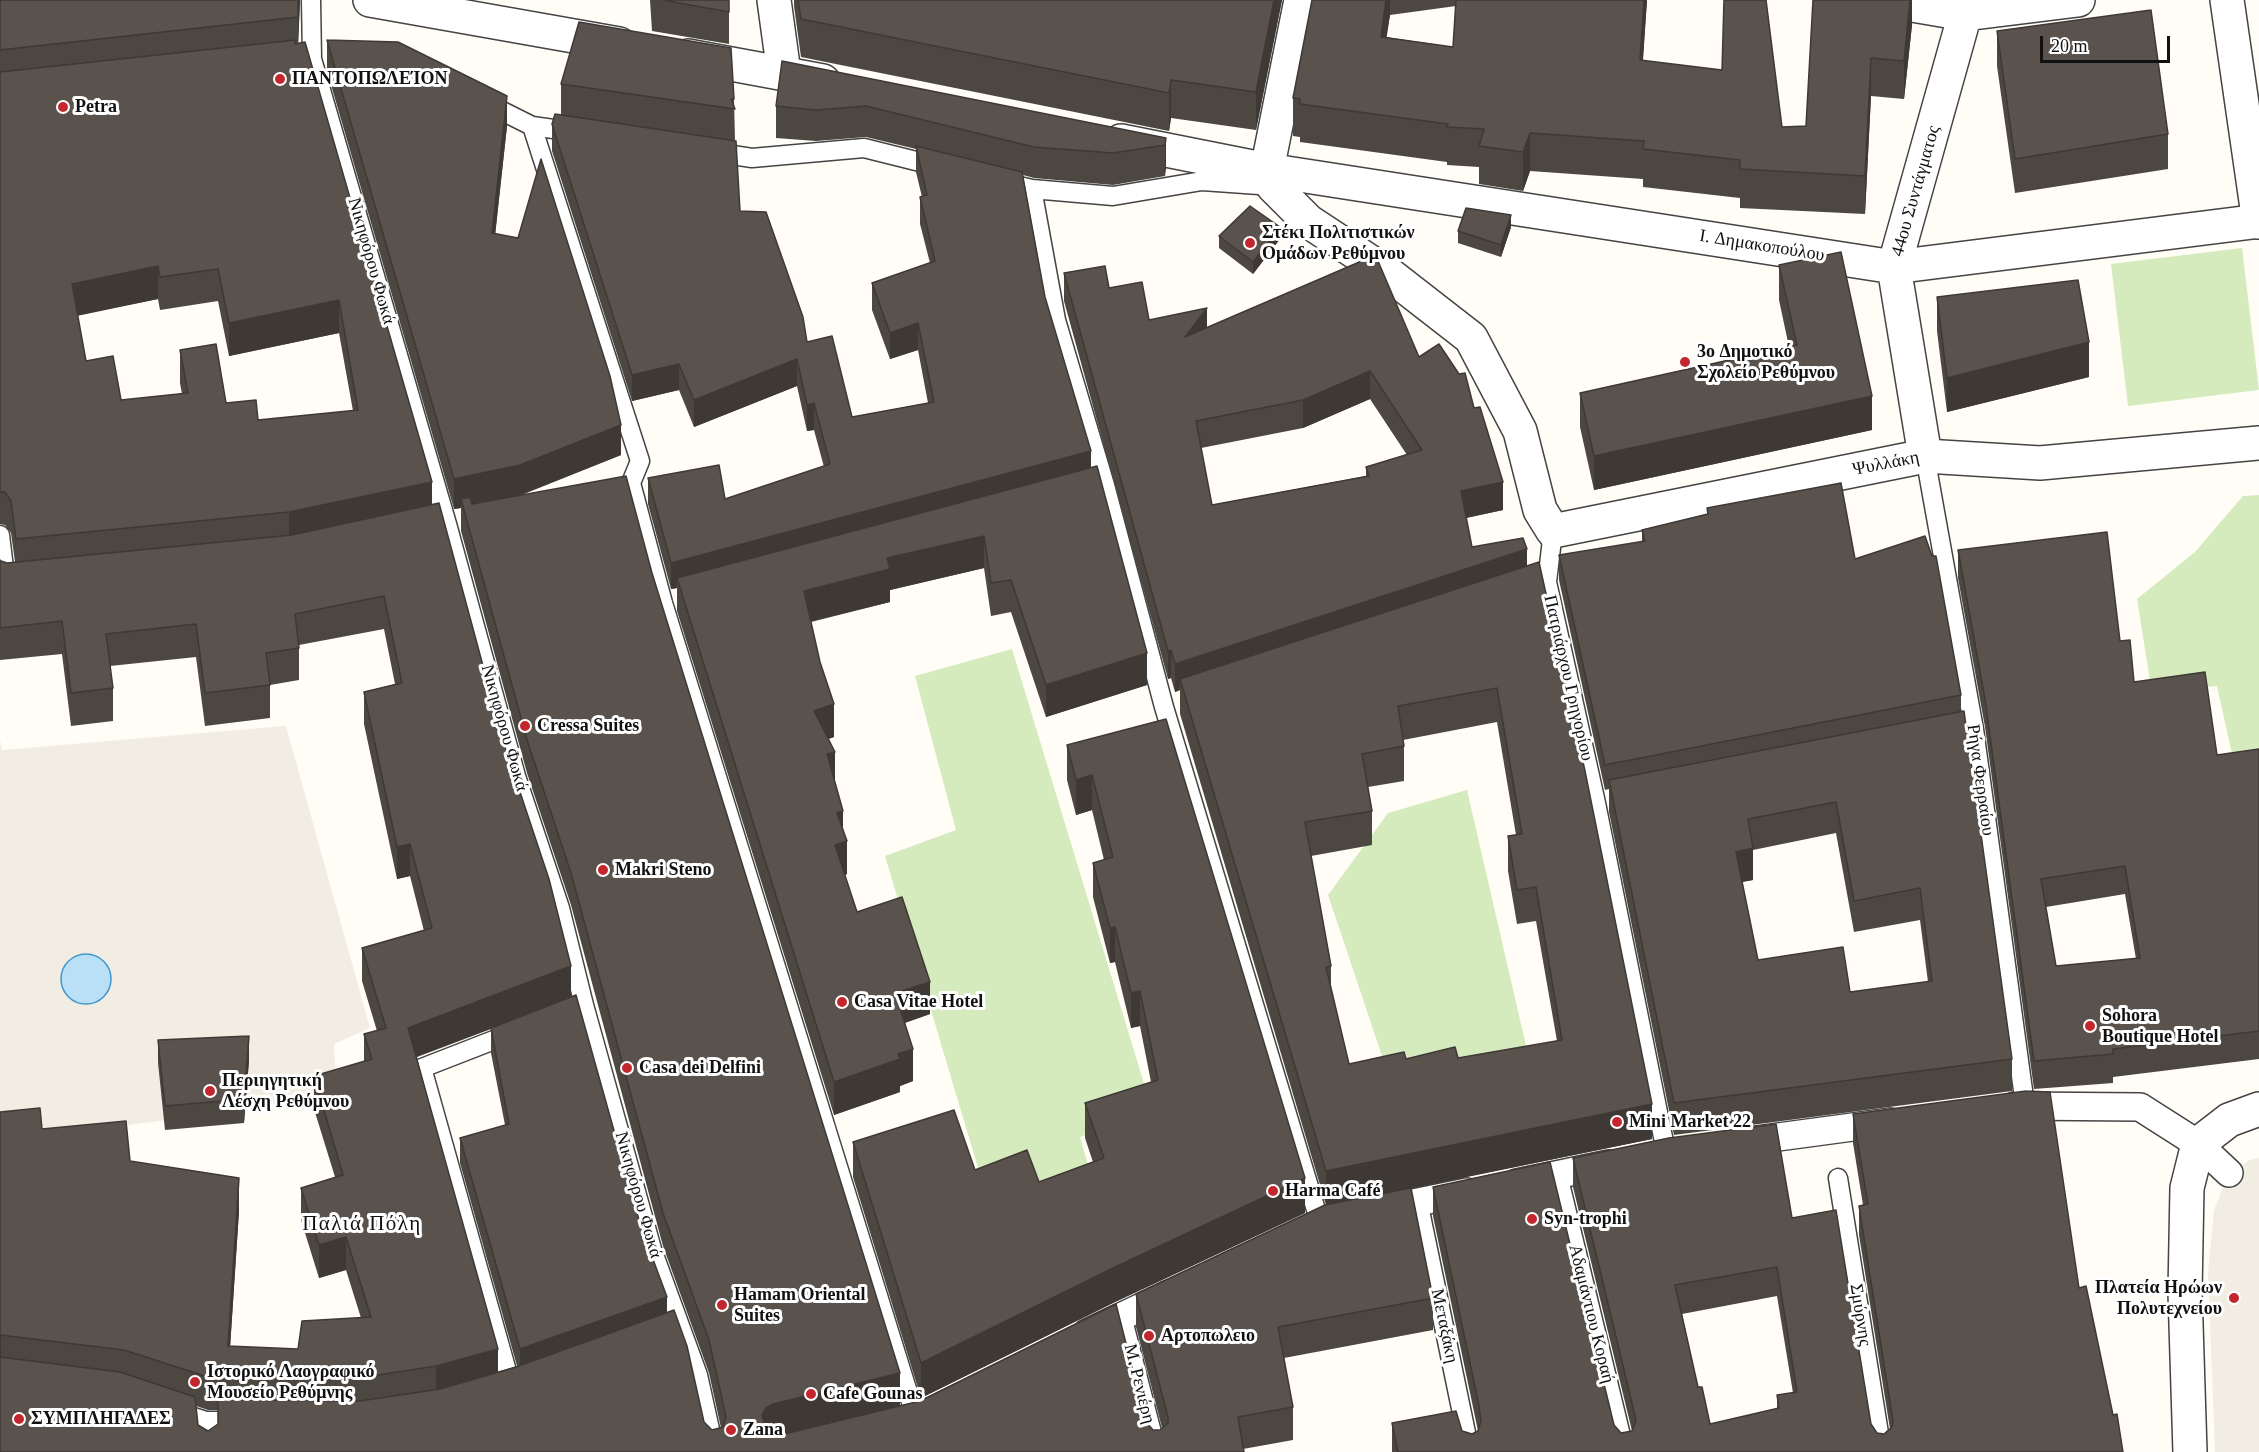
<!DOCTYPE html>
<meta charset="utf-8">
<style>
body{margin:0}
#map{position:relative;width:2259px;height:1452px;overflow:hidden;background:#fffdf5;font-family:"Times New Roman",serif}
canvas{display:block}
.scale{position:absolute;left:2040px;top:36px;width:130px;height:27px;box-sizing:border-box;border:3px solid #111;border-top:0;padding-left:8px;font-size:18px;line-height:21px;white-space:nowrap;color:#111;-webkit-text-stroke:4px #fff;paint-order:stroke}
</style>
<div id="map">
<canvas width="2259" height="1452"></canvas>
<div class="scale">20 m</div>
</div>
<script>
const context = document.querySelector('canvas').getContext('2d');
context.lineJoin = 'round';
function paint(path, color) { context.fillStyle = color; context.fill(path, 'evenodd'); }
const shape = rows => new Path2D(rows.map(r => 'M' + r).join(''));
function trace(path, color, width, dash) { context.strokeStyle = color; context.lineWidth = width; context.lineCap = dash ? 'butt' : 'round'; context.setLineDash(dash || []); context.stroke(path); }
function drawText(font, color, halo, rows, align = 'center') {
  context.font = font + ' "Times New Roman",serif'; context.lineWidth = 6; context.setLineDash([]); context.textBaseline = 'middle'; context.strokeStyle = halo; context.fillStyle = color; for (const [text, x, y, turn = 0] of rows) {
    context.save(); context.translate(x, y); context.rotate((+turn || 0) * Math.PI / 180); context.textAlign = isNaN(turn) ? turn : align; if (halo) context.strokeText(text, 0, 0); context.fillText(text, 0, 0); context.restore();
  }
}
paint(shape([
 [2242,248,2259,390,2128,406,2111,264],
 [2259,495,2259,764,2235,768,2217,686,2152,693,2137,599,2195,552,2243,496],
 [1012,649,1152,1110,1080,1137,1089,1168,987,1198,885,856,956,830,915,676],
 [1467,790,1527,1050,1389,1077,1328,895,1388,813]
]), '#d5ebbd');
paint(shape([
 [286,726,370,1028,334,1044,337,1094,207,1115,0,1141,0,740,2,750],
 [2259,1158,2259,1452,2215,1452,2208,1272,2214,1210,2229,1173,2250,1160]
]), '#f1ede2');
const water = shape([
 '61 979a25 25 0 1 1 50 0a25 25 0 1 1-50 0Z'
]);
paint(water, '#b9e0f7');
trace(water, '#3f96cf', 1.5);
const service = shape([
 [311,0,312,59,447,524,516,776,560,908,584,1005,652,1249,698,1375,715,1452],
 [486,103,532,126,575,132],
 [532,126,640,461,631,483,663,603,916,1418],
 [713,152,752,158,864,148,940,167],
 [1002,182,1032,189,1113,196,1202,181,1273,186],
 [1032,189,1056,320,1105,485,1164,707,1320,1223],
 [1925,456,1974,729,2025,1105],
 [1553,531,1547,582,1596,803,1666,1152],
 [0,535,6,584,9,583],
 [512,1033,422,1068,512,1389],
 [1558,1175,1625,1452],
 [1838,1178,1882,1452],
 [1418,1201,1470,1452],
 [1122,1316,1157,1452],
 [175,1411,206,1421,242,1421]
]);
const pedestrian = shape([
 [2015,1106,2140,1107,2198,1144,2229,1173],
 [1741,1142,1890,1122],
 [1517,1183,1609,1164],
 [1379,1210,1467,1192],
 [1087,1333,1169,1294]
]);
const minor = shape([
 [774,0,784,73],
 [1301,0,1267,170,1894,267,2259,221],
 [1883,0,1965,14,2078,0],
 [1925,456,1894,267,1965,14,1963,0]
]);
const tertiary = shape([
 [370,0,619,44],
 [2227,0,2259,222],
 [688,56,823,81],
 [1121,141,1267,170,1273,186,1308,221,1390,275,1471,338,1520,431,1540,510,1553,531,1925,456,2040,463,2259,443],
 [2190,1452,2185,1292,2187,1188,2198,1144,2229,1120,2259,1109]
]);
trace(service, '#444', 21);
trace(pedestrian, '#444', 30);
trace(minor, '#444', 36);
trace(tertiary, '#444', 36);
trace(service, '#fff', 18);
trace(pedestrian, '#fff', 27);
trace(minor, '#fff', 33);
trace(tertiary, '#fff', 33);
paint(shape([
 [0,0,300,0,298,43,432,505,571,997,667,1313,704,1422,712,1430,721,1428,709,1373,663,1246,571,905,527,773,461,531,461,508,454,509,327,71,327,40,507,126,495,234,621,455,519,496,652,573,900,1405,1146,1422,1153,1430,1160,1430,1162,1428,1136,1327,1136,1294,1326,1205,1180,714,1180,690,1175,692,1171,678,1168,679,1064,301,1064,273,1109,288,1149,320,1419,357,1474,408,1503,510,1466,518,1472,547,1527,566,1652,1139,1411,1188,1433,1298,1433,1330,1284,1358,1293,1407,1293,1440,1243,1449,0,1452,0,1112,42,1129,130,1161,239,1211,230,1347,298,1349,361,1318,346,1270,319,1278,301,1220,301,1188,335,1177,314,1109,314,1076,364,1061,364,1034,377,1031,362,981,362,948,424,931,410,876,397,879,364,724,364,692,395,684,384,629,299,645,299,680,270,685,270,718,205,726,196,657,110,666,113,688,113,721,71,726,62,654,0,660,0,560,1,561,7,563,15,562,11,533,5,525,0,524],
 [158,299,160,310,218,301,229,356,339,333,353,411,258,420,226,403,180,350,180,383,182,394,121,400,86,361,77,315],
 [1370,399,1407,455,1366,467,1366,476,1212,505,1201,448,1303,428],
 [1497,722,1516,835,1508,836,1508,871,1517,924,1536,921,1557,1041,1458,1058,1406,1059,1349,1064,1331,987,1331,966,1311,856,1372,845,1372,811,1368,787,1404,781,1404,746,1403,740],
 [491,1029,491,1053,505,1125,460,1138,460,1163,517,1366,498,1372,417,1057],
 [196,1406,208,1410,218,1410,218,1424,208,1431,198,1425],
 [650,0,729,0,729,44,652,31],
 [794,0,1282,0,1256,130,1171,118,1169,131,801,57,794,6],
 [1312,0,1647,0,1643,61,1782,127,1806,126,1912,0,1912,25,1904,99,1871,96,1865,214,1740,208,1740,198,1643,187,1643,179,1530,171,1523,191,1479,184,1479,167,1447,165,1447,162,1300,142,1300,137,1293,136,1293,98],
 [1456,6,1453,47,1386,37,1390,15],
 [1997,31,2168,134,2168,169,2015,193,1997,66],
 [782,61,1166,138,1165,176,1113,185,1034,178,1023,175,1045,297,1091,468,1147,685,1046,717,1011,612,991,616,984,568,890,590,890,602,811,622,834,737,828,739,843,830,847,874,845,875,857,912,930,1014,905,1023,913,1081,900,1086,900,1092,834,1115,677,611,677,588,671,589,648,504,648,478,725,499,824,467,814,430,807,431,797,386,694,427,679,390,632,401,552,151,552,124,561,115,561,84,734,99,735,140,740,211,807,342,852,417,928,403,918,350,890,359,872,310,872,283,930,263,920,224,920,197,922,197,916,172,916,149,866,137,816,141,776,138,776,106],
 [1511,227,1501,257,1458,243,1458,231],
 [1219,236,1280,239,1253,274,1219,248],
 [1779,265,1872,430,1594,490,1580,427,1580,393,1789,347,1779,300],
 [1937,297,2089,377,1947,412,1937,331],
 [1707,508,1855,559,1961,695,1961,711,2012,1059,2012,1091,1674,1135,1609,812,1609,789,1605,790,1559,580,1559,555,1642,542,1642,530,1707,514],
 [1836,833,1854,932,1920,920,1928,982,1850,992,1758,960,1742,882,1753,880,1753,850],
 [1958,550,2120,641,2134,682,2217,755,2259,749,2259,1059,2113,1077,2113,1083,2034,1089,1985,727,1958,578],
 [2125,894,2136,959,2056,966,2046,907],
 [1166,719,1305,1213,1115,1302,921,1398,853,1177,853,1142,975,1170,1039,1182,1093,1162,1085,1138,1085,1103,1151,1082,1140,1026,1131,1028,1115,962,1110,963,1093,897,1093,863,1104,860,1092,810,1076,815,1067,780,1067,745],
 [158,1040,249,1060,244,1123,165,1130,158,1063],
 [1853,1114,2079,1288,2123,1452,1392,1452,1392,1423,1462,1431,1472,1434,1478,1431,1433,1216,1433,1187,1614,1425,1621,1433,1632,1431,1573,1187,1573,1158,1792,1218,1871,1424,1877,1433,1884,1434,1890,1429,1859,1235,1859,1206,1863,1205,1853,1143],
 [1777,1296,1793,1393,1777,1395,1777,1409,1710,1424,1698,1387,1682,1314]
]), '#4d4742');
paint(shape([
 [298,0,300,0,298,49],
 [1274,0,1282,0,1256,130,1256,92],
 [1386,0,1390,0,1390,15,1381,75,1381,37],
 [1644,0,1647,0,1640,98,1640,60],
 [1910,0,1912,0,1912,25,1904,99,1904,61],
 [1871,58,1871,96,1865,214,1865,176],
 [1171,80,1171,118,1169,131,1169,93],
 [507,96,507,126,492,264,492,233],
 [1530,133,1530,171,1523,191,1523,152],
 [1166,138,1166,169,1165,176,1165,145],
 [1511,215,1511,227,1501,257,1501,245],
 [1280,227,1280,239,1253,274,1253,262],
 [158,266,158,299,72,317,72,284],
 [339,300,339,333,229,356,229,323],
 [1207,308,1207,335,1185,337],
 [918,323,918,350,890,359,890,333],
 [2089,342,2089,377,1947,412,1947,378],
 [797,359,797,386,694,427,694,400],
 [679,364,679,390,632,401,632,375],
 [1370,371,1370,399,1303,428,1303,400],
 [1872,396,1872,430,1594,490,1594,456],
 [814,403,814,430,807,431,807,405],
 [621,425,621,455,520,495,463,508,461,499,461,508,454,509,454,479],
 [1091,451,1091,477,677,578,677,588,671,589,671,563],
 [432,482,432,514,289,545,289,512],
 [1503,482,1503,510,1461,519,1461,491],
 [984,536,984,568,890,590,890,602,804,623,804,591,887,558],
 [1527,549,1527,577,1180,679,1180,690,1175,692,1175,664],
 [1171,650,1171,678,1168,679,1168,651],
 [1147,653,1147,685,1046,717,1046,685],
 [834,704,834,737,814,744,814,711],
 [835,752,835,784,827,754],
 [1092,775,1092,810,1076,815,1076,780],
 [843,811,843,842,847,841,847,874,835,878,835,845,837,813],
 [410,844,410,876,397,879,397,847],
 [1753,848,1753,880,1736,883,1736,852],
 [1115,927,1115,962,1110,963,1110,928],
 [571,966,571,998,408,1060,408,1028],
 [930,982,930,1014,895,1026,895,993],
 [1140,991,1140,1026,1131,1028,1131,993],
 [249,1036,249,1060,244,1123,244,1099],
 [913,1049,913,1081,900,1086,900,1092,834,1115,834,1082,898,1054],
 [1652,1104,1652,1139,1326,1206,1326,1171],
 [239,1178,239,1211,228,1379,228,1346],
 [1305,1178,1305,1213,1115,1302,921,1398,921,1363,1115,1267],
 [346,1237,346,1270,319,1278,319,1245],
 [667,1297,667,1322,520,1374,520,1349],
 [1,1334,1,1367,0,1367,0,1335],
 [498,1349,498,1381,436,1399,436,1366],
 [900,1373,900,1406,766,1441,762,1415,766,1408,773,1404]
]), '#3f3936');
const building = shape([
 [0,0,298,0,298,17,0,50,0,0],
 [663,0,729,0,729,12,663,0],
 [798,0,1274,0,1256,92,1171,80,1169,93,801,19,798,0],
 [1312,0,1386,0,1381,37,1453,47,1456,0,1644,0,1640,60,1722,70,1724,0,1766,0,1782,127,1806,126,1813,0,1910,0,1904,61,1871,58,1865,176,1740,169,1740,160,1643,149,1644,141,1530,133,1523,152,1479,146,1484,129,1447,127,1448,124,1300,104,1300,99,1293,98,1312,0],
 [2151,10,2168,134,2015,159,1997,31,2151,10],
 [579,22,731,48,734,99,731,99,735,109,561,84,579,22],
 [296,40,295,44,305,42,432,482,289,512,16,539,11,501,5,492,0,492,0,72,296,40],
 [158,266,160,277,218,269,229,323,339,300,358,410,258,420,256,400,226,403,216,344,180,350,188,393,121,400,113,356,86,361,72,284,158,266],
 [327,40,398,42,507,96,492,233,518,238,541,159,610,376,621,425,520,465,454,479,327,40],
 [782,61,1166,138,1165,145,1113,153,1034,147,866,106,816,110,776,106,782,61],
 [555,114,736,141,740,211,766,212,803,317,807,342,832,336,852,417,934,402,918,323,890,333,872,283,935,261,920,197,927,195,916,146,1022,172,1045,297,1091,451,671,563,648,478,719,465,725,499,830,464,814,403,807,405,797,359,694,400,679,364,632,375,552,124,555,114],
 [1250,206,1280,227,1253,262,1219,236,1250,206],
 [1466,208,1511,215,1501,245,1458,231,1466,208],
 [1841,252,1872,396,1594,456,1580,393,1797,345,1779,265,1841,252],
 [1371,257,1378,261,1419,357,1439,344,1459,374,1465,373,1474,408,1480,407,1503,482,1461,491,1472,547,1523,538,1527,549,1175,664,1171,650,1168,651,1064,273,1105,266,1109,288,1142,282,1149,320,1207,308,1185,337,1371,257],
 [1370,371,1422,450,1366,467,1369,476,1212,505,1196,421,1303,400,1370,371],
 [2078,280,2089,342,1947,378,1937,297,2078,280],
 [1097,466,1147,653,1046,685,1011,580,991,583,984,536,887,558,890,569,804,591,820,662,834,704,814,711,835,752,827,754,843,811,837,813,847,841,835,845,857,912,902,897,930,982,895,993,913,1049,898,1054,900,1059,834,1082,677,578,1097,466],
 [626,476,652,573,900,1373,773,1404,766,1408,762,1415,766,1430,780,1435,920,1401,1116,1304,1146,1422,1153,1430,1160,1430,1168,1423,1168,1417,1136,1294,1325,1205,1411,1188,1433,1298,1278,1327,1293,1407,1238,1417,1244,1452,0,1452,0,1357,120,1372,195,1397,198,1425,208,1431,218,1424,218,1400,360,1401,440,1389,516,1367,674,1310,687,1346,704,1422,712,1430,723,1427,726,1417,709,1340,663,1213,571,873,527,740,461,499,470,497,472,504,626,476],
 [1841,483,1855,559,1925,536,1932,556,1936,556,1961,695,1605,765,1559,555,1645,541,1642,530,1708,514,1707,508,1841,483],
 [439,503,505,747,549,879,571,966,408,1028,498,1349,436,1366,359,1378,208,1377,124,1350,0,1335,0,1112,40,1108,42,1129,126,1121,130,1161,239,1178,228,1346,298,1349,302,1321,371,1317,346,1237,319,1245,301,1188,343,1175,314,1076,372,1059,364,1034,386,1028,362,948,432,928,410,844,397,847,364,692,402,683,384,596,295,614,299,648,266,653,270,685,205,693,196,624,106,634,113,688,71,693,62,621,0,628,0,560,1,561,7,563,292,535,439,503],
 [2107,532,2120,641,2130,640,2134,682,2205,672,2217,755,2259,749,2259,1031,2113,1049,2113,1054,2034,1061,1985,699,1958,550,2107,532],
 [2125,866,2140,958,2056,966,2041,879,2125,866],
 [1539,562,1585,771,1652,1104,1326,1171,1180,679,1539,562],
 [1497,688,1522,834,1508,836,1517,890,1536,887,1562,1040,1458,1058,1455,1047,1406,1059,1404,1052,1349,1064,1326,967,1331,966,1305,822,1372,811,1362,754,1404,746,1398,706,1497,688],
 [1964,711,2012,1059,1674,1103,1609,780,1964,711],
 [1836,802,1854,901,1920,888,1932,981,1850,992,1843,947,1758,960,1736,852,1753,848,1748,819,1836,802],
 [1166,719,1305,1178,1115,1267,921,1363,853,1142,954,1110,975,1170,1027,1150,1039,1182,1104,1158,1085,1103,1158,1080,1140,991,1131,993,1115,927,1110,928,1093,863,1113,857,1092,775,1076,780,1067,745,1166,719],
 [576,995,641,1227,667,1297,520,1349,460,1138,509,1124,491,1028,576,995],
 [249,1036,244,1099,165,1106,158,1040,249,1036],
 [2026,1091,2050,1092,2079,1288,2086,1286,2113,1415,2117,1414,2123,1452,1398,1452,1392,1423,1456,1411,1462,1431,1472,1434,1478,1431,1481,1421,1479,1406,1433,1187,1550,1162,1614,1425,1621,1433,1632,1431,1636,1420,1573,1158,1669,1138,1776,1124,1792,1218,1836,1210,1871,1424,1877,1433,1884,1434,1892,1427,1893,1421,1859,1206,1868,1204,1853,1114,2026,1091],
 [1777,1267,1797,1392,1777,1395,1779,1408,1710,1424,1702,1387,1698,1387,1675,1285,1777,1267]
]);
paint(building, '#5a524d');
trace(building, '#3f3936', 1.5);
for (const [x, y, r, color] of [
 [280,79,6,"#c4262e"],
 [63,107,6,"#c4262e"],
 [1250,243,6,"#c4262e"],
 [1685,362,6,"#c4262e"],
 [525,726,6,"#c4262e"],
 [603,870,6,"#c4262e"],
 [842,1002,6,"#c4262e"],
 [2090,1026,6,"#c4262e"],
 [627,1068,6,"#c4262e"],
 [210,1091,6,"#c4262e"],
 [1617,1122,6,"#c4262e"],
 [1273,1191,6,"#c4262e"],
 [1532,1219,6,"#c4262e"],
 [2234,1298,6,"#c4262e"],
 [722,1305,6,"#c4262e"],
 [1149,1336,6,"#c4262e"],
 [195,1382,6,"#c4262e"],
 [811,1394,6,"#c4262e"],
 [19,1419,6,"#c4262e"],
 [731,1430,6,"#c4262e"]
]) { const dot = new Path2D(); dot.arc(x, y, r, 0, 2 * Math.PI); context.fillStyle = color; context.fill(dot); trace(dot, '#fff', 2); }
drawText('bold 18px', '#111', '#fff', [
 ["ΠΑΝΤΟΠΩΛΕΊΟΝ",292,79],
 ["Petra",75,107],
 ["Στέκι Πολιτιστικών",1262,233],
 ["Ομάδων Ρεθύμνου",1262,254],
 ["3ο Δημοτικό",1697,352],
 ["Σχολείο Ρεθύμνου",1697,373],
 ["Cressa Suites",537,726],
 ["Makri Steno",615,870],
 ["Casa Vitae Hotel",854,1002],
 ["Sohora",2102,1016],
 ["Boutique Hotel",2102,1037],
 ["Casa dei Delfini",639,1068],
 ["Περιηγητική",222,1081],
 ["Λέσχη Ρεθύμνου",222,1102],
 ["Mini Market 22",1629,1122],
 ["Harma Café",1285,1191],
 ["Syn-trophi",1544,1219],
 ["Πλατεία Ηρώων",2222,1288,"right"],
 ["Πολυτεχνείου",2222,1309,"right"],
 ["Hamam Oriental",734,1295],
 ["Suites",734,1316],
 ["Αρτοπωλειο",1161,1336],
 ["Ιστορικό Λαoγραφικό",207,1372],
 ["Μουσείο Ρεθύμνης",207,1393],
 ["Cafe Gounas",823,1394],
 ["ΣΥΜΠΛΗΓΑΔΕΣ",31,1419],
 ["Zana",743,1430]
], 'left');
drawText('18px', '#111', '#fff', [
 ["44ου Συντάγματος",1916,191,-74],
 ["Ι. Δημακοπούλου",1762,246,9],
 ["Νικηφόρου Φωκά",371,261,74],
 ["Ψυλλάκη",1886,464,-11],
 ["Πατριάρχου Γρηγορίου",1568,678,77],
 ["Νικηφόρου Φωκά",504,728,74],
 ["Ρήγα Φερραίου",1980,780,82],
 ["Νικηφόρου Φωκά",638,1195,74],
 ["Αδαμάντιου Κοραή",1591,1314,76],
 ["Σμύρνης",1860,1315,81],
 ["Μεταξάκη",1444,1326,78],
 ["Μ. Ρενιέρη",1139,1384,76]
]);
context.letterSpacing = '1.5px';
drawText('21px', '#111', '#fff', [
 ["Παλιά Πόλη",362,1224]
]);
context.letterSpacing = '0px';
</script>
